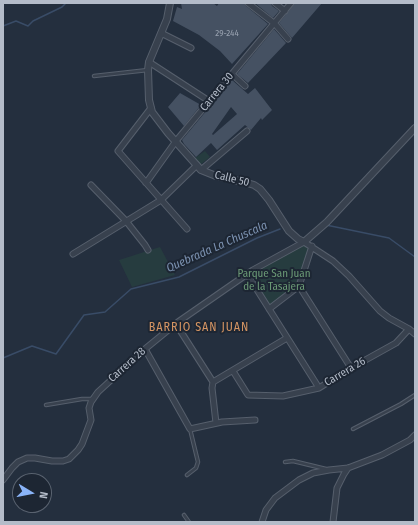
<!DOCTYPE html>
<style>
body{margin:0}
#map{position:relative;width:418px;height:525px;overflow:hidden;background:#242f3e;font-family:"Fira Sans Condensed",sans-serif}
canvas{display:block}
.frame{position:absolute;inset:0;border:4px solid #b4bcc9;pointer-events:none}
.north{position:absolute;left:12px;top:473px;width:40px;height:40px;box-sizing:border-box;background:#1d2633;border:1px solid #59626f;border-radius:50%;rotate:100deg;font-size:11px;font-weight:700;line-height:16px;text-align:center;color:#b4bcc9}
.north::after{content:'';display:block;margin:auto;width:14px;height:18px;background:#8ab4f8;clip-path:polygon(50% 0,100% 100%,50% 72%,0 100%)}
</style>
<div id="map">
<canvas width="418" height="525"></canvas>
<div class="frame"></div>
<div class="north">N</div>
</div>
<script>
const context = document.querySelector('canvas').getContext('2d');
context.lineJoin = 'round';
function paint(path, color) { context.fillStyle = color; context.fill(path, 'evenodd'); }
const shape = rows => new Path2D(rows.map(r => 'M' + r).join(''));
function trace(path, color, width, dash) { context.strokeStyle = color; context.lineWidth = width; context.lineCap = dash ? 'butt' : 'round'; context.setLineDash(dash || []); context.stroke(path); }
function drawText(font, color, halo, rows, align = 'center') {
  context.font = font + ' "Fira Sans Condensed",sans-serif'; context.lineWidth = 4; context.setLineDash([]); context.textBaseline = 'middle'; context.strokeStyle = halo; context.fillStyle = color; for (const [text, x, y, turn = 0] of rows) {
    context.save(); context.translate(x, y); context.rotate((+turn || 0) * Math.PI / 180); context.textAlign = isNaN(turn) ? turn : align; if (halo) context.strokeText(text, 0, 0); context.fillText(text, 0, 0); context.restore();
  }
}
paint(shape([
 [205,151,210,157,200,165,195,158],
 [300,241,312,246,299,286,269,308,247,274],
 [160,247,175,275,132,287,119,260]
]), '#263c3f');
trace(shape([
 [3,26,16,21,28,26,33,21,62,7,66,3],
 [326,225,389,238,415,257],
 [3,358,32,346,56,354,84,315,105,312,131,289,179,277,257,238,280,229]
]), '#394c67', 1.5);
paint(shape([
 [181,3,213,3,217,6,219,3,244,3,246,6,268,24,232,64,220,51,199,35,173,21,177,7,182,9],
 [255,3,271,3,272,6,279,11,273,18],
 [295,3,322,3,292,38,279,23],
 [274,29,286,43,248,83,237,74],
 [232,80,248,94,255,88,272,110,262,120,261,118,251,130,245,125,217,150,211,143,196,157,184,144,182,140],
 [231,107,237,114,213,135,212,134],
 [180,93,201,105,184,126,168,107]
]), '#455162');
const service = shape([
 [94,76,148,70],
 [46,405,82,399,93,399],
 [353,429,401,404,415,395],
 [285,462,293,461,326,469],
 [187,475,196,468,198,462,190,429],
 [184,515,189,522]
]);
const minor = shape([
 [248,3,275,24,288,39],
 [275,3,285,11],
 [161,33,191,48],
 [149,62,209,101],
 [232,74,245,86],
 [151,108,118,151,187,229],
 [201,170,247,131],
 [146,183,176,141,291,3],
 [91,185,126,221,145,245,148,250],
 [73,254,161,200,197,165],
 [247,274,319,388],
 [299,286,351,368],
 [269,309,299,286,312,246],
 [176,324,213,382,212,388,216,423],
 [145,349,190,429,222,422,255,420],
 [233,371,248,395,283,396,319,388,351,368,396,343,409,329],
 [213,382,287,338],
 [3,480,12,468,18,462,27,458,35,458,52,461,63,461,69,459,78,450,82,444,91,420,89,408,91,402,98,392,145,349,178,322,253,270,304,242,333,261,349,276,380,311,389,318,409,329,415,334],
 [262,522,266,510,275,498,299,480,313,473,329,470,348,468,382,455,410,440,415,435],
 [333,522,337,488,344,474,348,468]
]);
const tertiary = shape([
 [170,3,167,19,149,62,148,70,149,100,152,112,168,133,201,170,216,176,244,182,254,185,260,189,269,200,289,231,298,239,304,242,327,222,415,128]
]);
trace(service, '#565f6c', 4.5);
trace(minor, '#565f6c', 7);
trace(tertiary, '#565f6c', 8);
trace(service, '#38414e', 2.5);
trace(minor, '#38414e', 5);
trace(tertiary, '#38414e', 6);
drawText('9px', '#98a1af', null, [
 ["29-244",227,33]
]);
drawText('11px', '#b4bcc9', '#1d2633', [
 ["Carrera 30",217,92,-51],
 ["Calle 50",232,179,14],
 ["Carrera 28",127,365,-42],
 ["Carrera 26",345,372,-31]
]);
drawText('11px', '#6b9a76', '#1d2633', [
 ["Parque San Juan",274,274],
 ["de la Tasajera",274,287]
]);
drawText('italic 12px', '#7c92b1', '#1d2633', [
 ["Quebrada La Chuscala",217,247,-24]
]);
context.letterSpacing = '1px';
drawText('12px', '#d59563', '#1d2633', [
 ["BARRIO SAN JUAN",199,328]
]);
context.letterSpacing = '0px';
</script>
